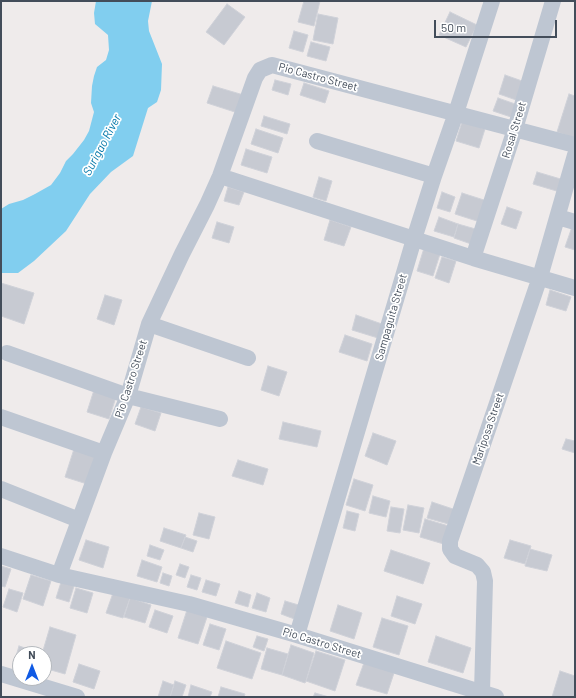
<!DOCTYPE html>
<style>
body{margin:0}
#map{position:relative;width:576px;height:698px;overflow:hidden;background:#efebeb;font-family:Barlow,sans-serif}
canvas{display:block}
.frame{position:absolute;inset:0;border:2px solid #434d5a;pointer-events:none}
.north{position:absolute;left:12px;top:646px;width:40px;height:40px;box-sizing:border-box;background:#fff;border:1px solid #b4b8bd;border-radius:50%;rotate:0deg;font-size:11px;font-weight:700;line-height:16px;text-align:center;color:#434d5a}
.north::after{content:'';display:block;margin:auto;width:14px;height:18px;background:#105ae4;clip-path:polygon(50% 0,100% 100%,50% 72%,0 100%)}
.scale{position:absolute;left:434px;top:20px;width:123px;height:18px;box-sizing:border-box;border:2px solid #434d5a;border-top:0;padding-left:5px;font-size:12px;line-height:14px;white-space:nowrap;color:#434d5a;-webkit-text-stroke:3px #fff;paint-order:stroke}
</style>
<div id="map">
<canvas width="576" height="698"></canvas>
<div class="frame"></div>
<div class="north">N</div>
<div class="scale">50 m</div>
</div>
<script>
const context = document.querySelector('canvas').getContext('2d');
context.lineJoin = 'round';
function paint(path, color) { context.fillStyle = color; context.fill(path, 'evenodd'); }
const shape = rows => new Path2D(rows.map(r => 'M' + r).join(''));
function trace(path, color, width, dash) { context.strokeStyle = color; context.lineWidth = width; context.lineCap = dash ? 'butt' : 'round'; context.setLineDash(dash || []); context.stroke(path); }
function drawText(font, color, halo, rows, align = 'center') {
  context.font = font + ' Barlow,sans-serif'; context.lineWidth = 3.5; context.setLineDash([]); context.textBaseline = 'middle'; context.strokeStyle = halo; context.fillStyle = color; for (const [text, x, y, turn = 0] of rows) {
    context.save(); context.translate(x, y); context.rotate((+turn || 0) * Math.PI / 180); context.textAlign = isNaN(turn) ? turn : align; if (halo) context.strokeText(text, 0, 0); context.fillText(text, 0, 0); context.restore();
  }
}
paint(shape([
 [96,1,152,1,148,21,149,31,162,64,161,90,157,102,148,108,133,156,111,172,90,194,66,231,34,261,18,273,1,273,1,209,9,204,23,200,35,194,51,185,60,173,66,161,73,154,84,140,89,131,94,112,91,103,92,86,94,76,97,67,106,60,109,50,108,35,95,24,94,13]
]), '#81ceef');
const building = shape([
 [304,1,320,1,314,26,298,22,304,1],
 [227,4,245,17,224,45,206,32,227,4],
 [450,12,477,25,466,47,439,35,450,12],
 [318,14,338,18,333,44,313,40,318,14],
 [294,31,308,35,303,52,289,48,294,31],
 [311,42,330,47,326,61,307,56,311,42],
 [505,75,525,82,519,101,499,94,505,75],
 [275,80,291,84,288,95,272,90,275,80],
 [304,83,329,91,325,103,300,95,304,83],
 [213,86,247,96,241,114,207,103,213,86],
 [569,94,575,96,575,138,557,132,569,94],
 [498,98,518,105,514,118,493,111,498,98],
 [264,116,290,124,287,134,261,126,264,116],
 [462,122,485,129,479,148,456,141,462,122],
 [256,129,283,138,278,153,251,144,256,129],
 [246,149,272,157,267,173,241,165,246,149],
 [537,172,564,180,560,192,533,184,537,172],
 [319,177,332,181,326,201,313,197,319,177],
 [228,187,244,192,239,205,224,201,228,187],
 [442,192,455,197,450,212,437,208,442,192],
 [462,193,487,201,480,222,455,214,462,193],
 [507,207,522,212,516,229,501,224,507,207],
 [439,217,458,224,454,237,434,231,439,217],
 [330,220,351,227,344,246,324,240,330,220],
 [217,222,234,227,229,243,212,238,217,222],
 [458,224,479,230,474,245,454,238,458,224],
 [573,224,575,225,575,250,565,247,573,224],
 [424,248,440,254,433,276,417,271,424,248],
 [442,257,456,261,449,283,435,278,442,257],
 [1,283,34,293,24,324,1,316,1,283],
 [550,290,571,297,566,311,546,305,550,290],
 [105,295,122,300,114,325,97,319,105,295],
 [356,315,382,324,378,338,352,330,356,315],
 [345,335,372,344,367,361,339,352,345,335],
 [268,366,287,372,279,396,261,390,268,366],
 [94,390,116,397,109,419,87,412,94,390],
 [141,407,161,413,155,431,135,424,141,407],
 [283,422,321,431,317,447,279,439,283,422],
 [373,433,396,441,387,465,365,456,373,433],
 [566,439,575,441,575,453,562,449,566,439],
 [74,449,96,456,87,484,65,477,74,449],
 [238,460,268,469,263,485,232,476,238,460],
 [354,479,373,485,365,511,346,505,354,479],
 [373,496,390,501,386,517,369,513,373,496],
 [432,502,456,510,452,525,427,518,432,502],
 [408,505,424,508,419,533,403,530,408,505],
 [391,507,404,509,400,533,387,531,391,507],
 [347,511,359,514,355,531,343,528,347,511],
 [199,513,215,517,209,539,193,535,199,513],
 [425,519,452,527,447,545,420,537,425,519],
 [164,528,186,535,181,548,160,541,164,528],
 [185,537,197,541,193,552,181,548,185,537],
 [86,540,109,547,103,568,79,560,86,540],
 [510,540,531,546,525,564,504,558,510,540],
 [150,545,164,550,160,560,147,556,150,545],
 [530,549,552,555,547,571,525,566,530,549],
 [391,550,430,563,423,584,384,571,391,550],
 [142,560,162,567,157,582,137,576,142,560],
 [180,564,189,567,185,578,176,575,180,564],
 [1,566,11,569,5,587,1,586,1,566],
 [163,573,172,576,169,586,160,583,163,573],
 [31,575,51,581,43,606,23,599,31,575],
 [191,575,201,578,197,590,187,587,191,575],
 [62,579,75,583,69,602,56,598,62,579],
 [206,580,220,584,216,596,202,592,206,580],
 [76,588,93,593,87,613,70,608,76,588],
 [9,589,23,593,17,612,3,607,9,589],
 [239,591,251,595,248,607,235,603,239,591],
 [113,593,130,598,123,618,106,613,113,593],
 [257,593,270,598,266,612,252,608,257,593],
 [397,596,422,604,415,624,391,616,397,596],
 [130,598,151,605,145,623,124,617,130,598],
 [285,601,302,606,297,620,281,614,285,601],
 [338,605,362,613,354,639,330,631,338,605],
 [155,610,173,616,167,633,149,627,155,610],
 [187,610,207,617,198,644,178,638,187,610],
 [382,618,408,626,399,655,373,647,382,618],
 [210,624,226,629,219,650,203,645,210,624],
 [50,627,76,635,65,674,44,668,44,654,42,654,50,627],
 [257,636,268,639,264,651,253,647,257,636],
 [436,636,471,648,463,673,428,662,436,636],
 [226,641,261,653,252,679,217,668,226,641],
 [291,645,314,653,306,681,305,683,282,675,291,645],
 [19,646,38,652,37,654,20,654,20,665,14,663,19,646],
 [267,648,288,654,282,675,261,669,267,648],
 [316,651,345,660,335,691,306,681,316,651],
 [365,660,395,670,387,694,356,685,365,660],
 [79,664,100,671,94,689,73,682,79,664],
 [560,671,575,676,575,697,552,697,560,671],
 [163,681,174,685,170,697,158,697,163,681],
 [175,681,186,685,182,697,170,697,175,681],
 [191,685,212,692,210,697,188,697,191,685],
 [221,687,245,694,244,697,218,697,221,687],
 [315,693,329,697,313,697,315,693]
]);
paint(building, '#c7cad2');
trace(building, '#cfd1d8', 1);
trace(shape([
 [317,141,434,176],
 [220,176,473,258,575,288],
 [558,217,575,222],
 [473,258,515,129,553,1],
 [149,324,248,358],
 [7,353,128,396,220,419],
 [1,417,104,453],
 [1,489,79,520],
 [1,556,59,575],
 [297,635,414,239,434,176,456,113,492,1],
 [1,674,77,697],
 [482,692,485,581,483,572,477,565,455,556,450,549,450,541,540,277,575,155],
 [496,697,297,635,189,604,59,575,104,453,128,396,149,324,182,254,207,205,220,176,255,78,260,70,272,65,575,145]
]), '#bec6d2', 16);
drawText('11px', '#434d5a', '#fff', [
 ["Pio Castro Street",318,77,15],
 ["Rosal Street",514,130,-73],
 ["Sampaguita Street",391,317,-74],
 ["Pio Castro Street",131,379,-72],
 ["Mariposa Street",488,429,-71],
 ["Pio Castro Street",322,643,17]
]);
drawText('italic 12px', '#0679aa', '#fff', [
 ["Surigao River",102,145,-62]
]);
</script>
